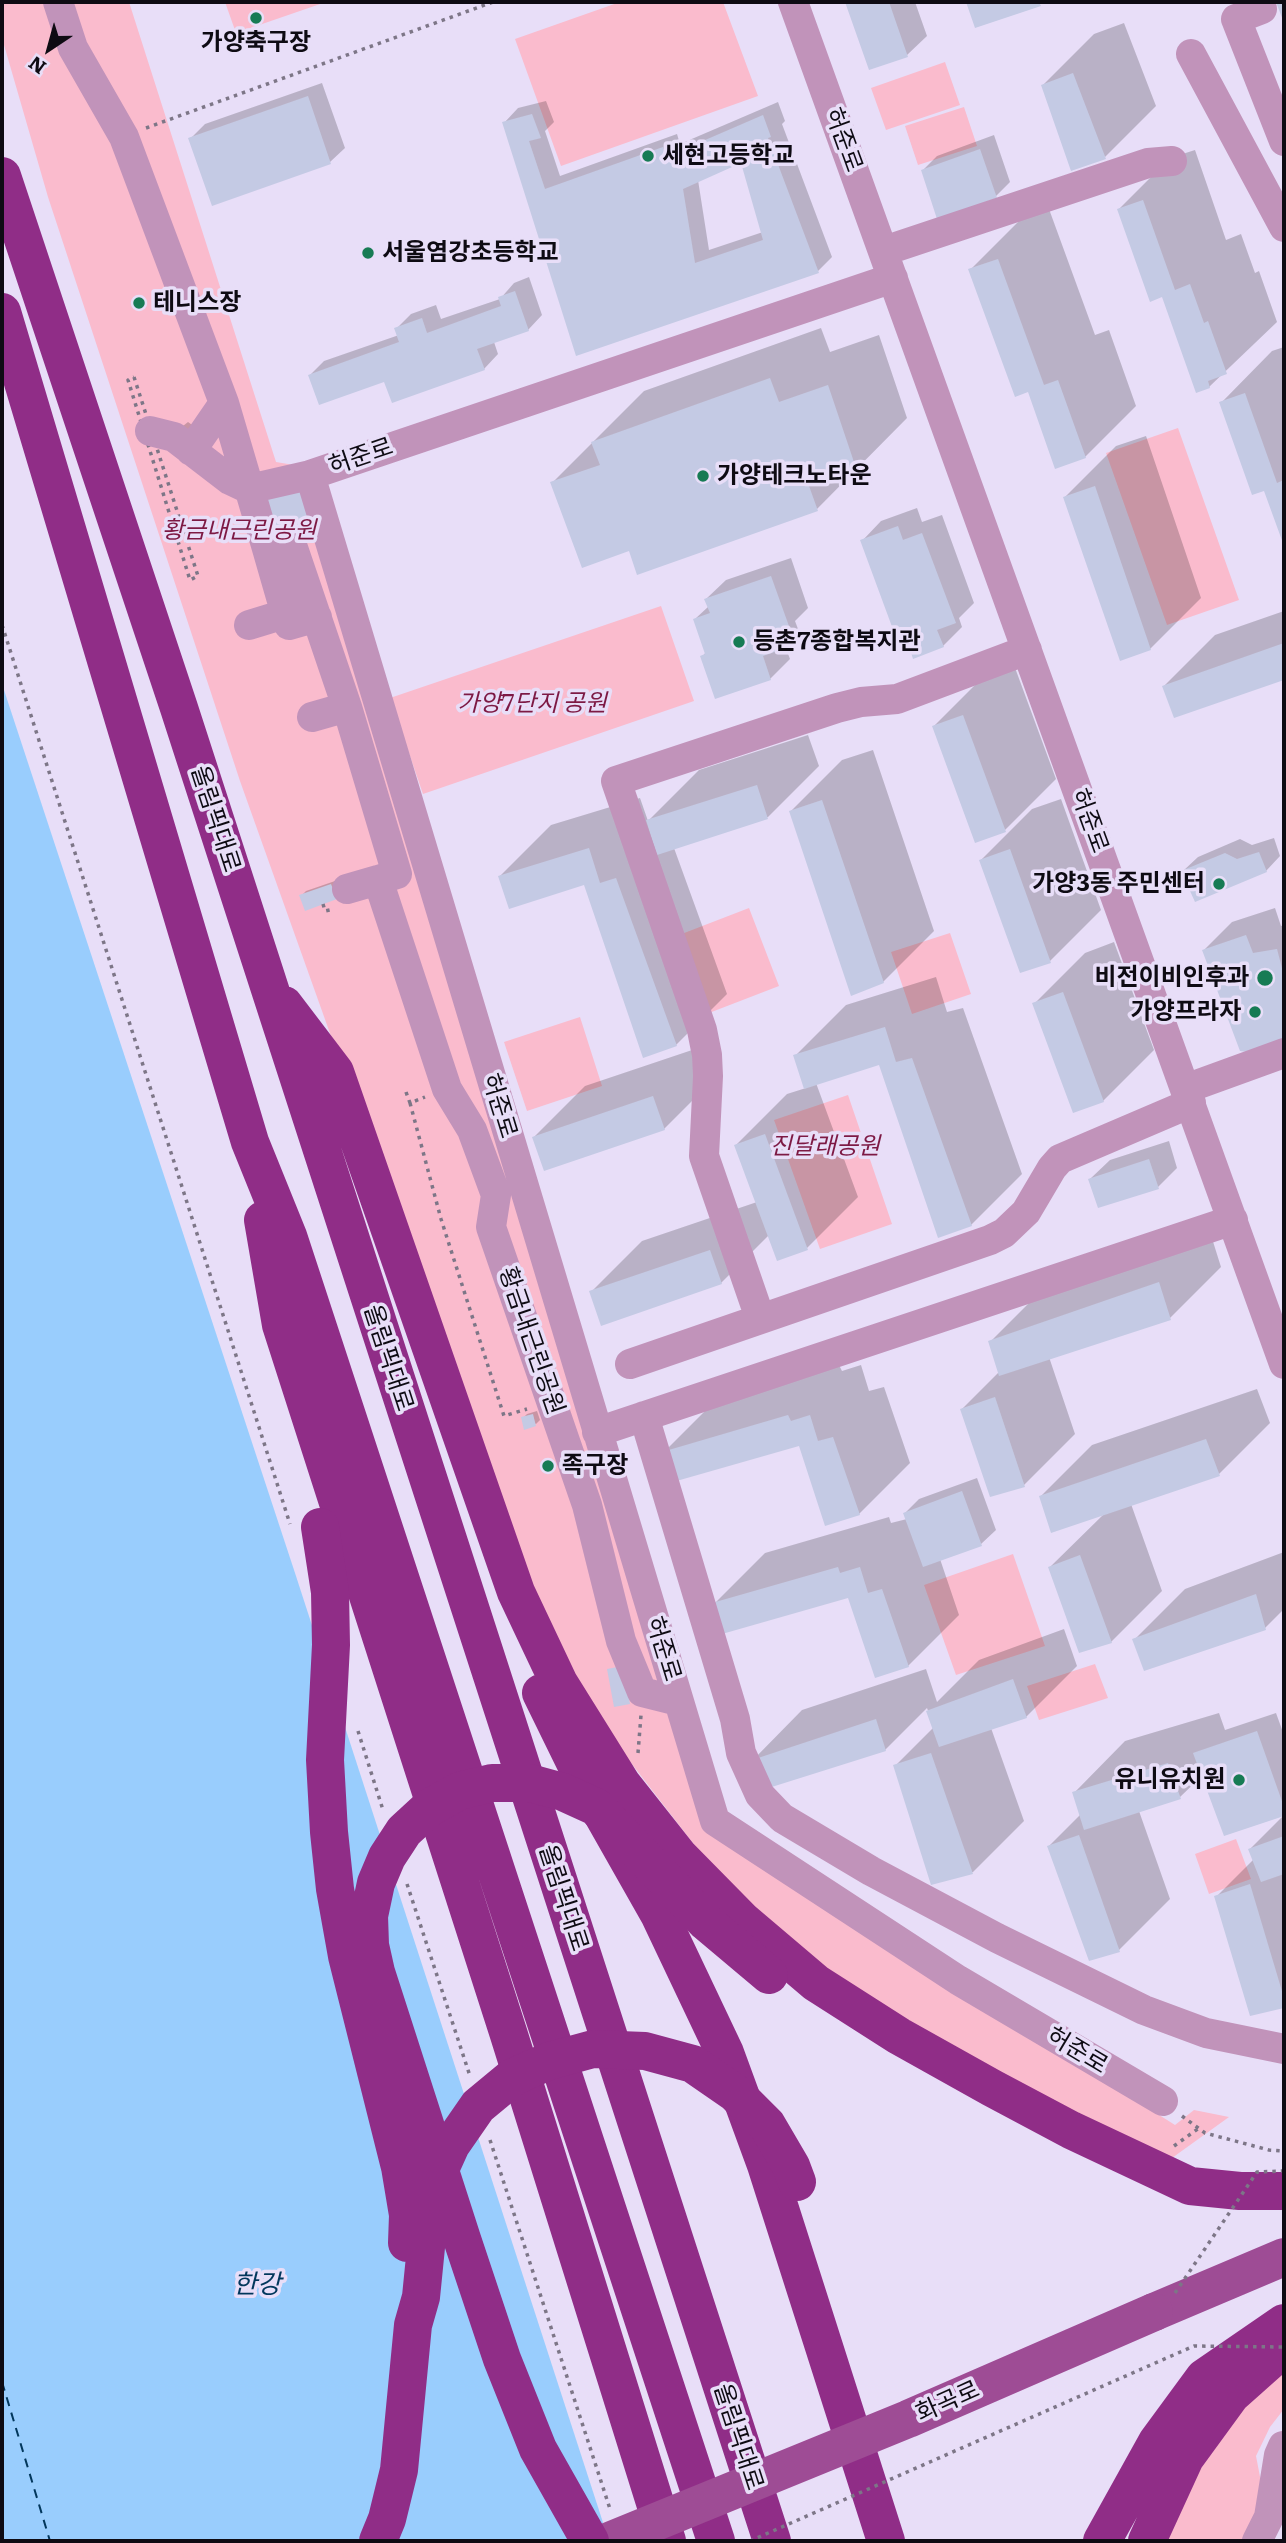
<!DOCTYPE html>
<meta charset="utf-8">
<style>
body{margin:0}
#map{position:relative;width:1286px;height:2543px;overflow:hidden;background:#e8def8;font-family:Literata,serif}
canvas{display:block}
.frame{position:absolute;inset:0;border:4px solid #0e0b13;pointer-events:none}
.north{position:absolute;left:14px;top:14px;width:70px;height:70px;-webkit-text-stroke:5px #e8def8;paint-order:stroke;rotate:216deg;font-size:19px;font-weight:700;line-height:28px;text-align:center;color:#0e0b13}
.north::after{content:'';display:block;margin:auto;width:24px;height:32px;background:#0e0b13;clip-path:polygon(50% 0,100% 100%,50% 72%,0 100%)}
</style>
<div id="map">
<canvas width="1286" height="2543"></canvas>
<div class="frame"></div>
<div class="north">N</div>
</div>
<script>
const context = document.querySelector('canvas').getContext('2d');
context.lineJoin = 'round';
function paint(path, color) { context.fillStyle = color; context.fill(path, 'evenodd'); }
const shape = rows => new Path2D(rows.map(r => 'M' + r).join(''));
function trace(path, color, width, dash) { context.strokeStyle = color; context.lineWidth = width; context.lineCap = dash ? 'butt' : 'round'; context.setLineDash(dash || []); context.stroke(path); }
function drawText(font, color, halo, rows, align = 'center') {
  context.font = font + ' Literata,"Noto Sans KR",serif'; context.lineWidth = 7; context.setLineDash([]); context.textBaseline = 'middle'; context.strokeStyle = halo; context.fillStyle = color; for (const [text, x, y, turn = 0] of rows) {
    context.save(); context.translate(x, y); context.rotate((+turn || 0) * Math.PI / 180); context.textAlign = isNaN(turn) ? turn : align; if (halo) context.strokeText(text, 0, 0); context.fillText(text, 0, 0); context.restore();
  }
}
paint(shape([
 [2,2,129,2,276,462,300,466,711,1832,1175,2125,1194,2110,1229,2117,1172,2158,1129,2147,838,1980,759,1913,699,1851,591,1711,536,1611,240,781,48,197,2,38],
 [225,2,326,2,236,33],
 [620,2,723,2,758,96,561,166,515,39],
 [945,62,960,105,886,130,871,88],
 [964,107,977,146,918,165,905,126],
 [1178,428,1239,600,1167,625,1106,453],
 [661,606,694,701,423,794,390,698],
 [749,908,779,986,709,1013,679,935],
 [950,933,971,994,912,1014,891,952],
 [580,1017,602,1086,527,1111,504,1042],
 [848,1095,892,1224,820,1249,774,1120],
 [1013,1554,1045,1646,956,1675,924,1585],
 [1095,1664,1108,1698,1039,1720,1027,1686],
 [1236,1839,1251,1879,1209,1894,1195,1854],
 [1284,2365,1284,2409,1270,2427,1256,2456,1262,2487,1259,2515,1245,2541,1161,2541,1200,2460,1245,2403]
]), '#fabbcd');
paint(shape([
 [2,684,295,1573,609,2541,2,2541]
]), '#99cdfd');
paint(shape([
 [847,2,915,2,927,36,907,55,870,68],
 [1124,23,1156,106,1105,157,1043,85,1094,34],
 [322,83,345,148,330,162,213,204,190,139,205,124],
 [546,101,554,122,545,131,560,176,677,134,680,144,778,102,785,121,782,124,832,257,818,271,577,353,504,123,518,108],
 [742,160,763,232,709,250,698,180],
 [994,135,1010,182,996,196,923,170,937,156],
 [1195,150,1226,240,1241,234,1255,273,1259,271,1277,322,1209,387,1119,209,1170,158],
 [1049,209,1095,335,1109,330,1136,406,1085,457,1029,390,970,270,1021,219],
 [529,277,542,315,528,330,494,342,498,354,484,369,385,380,310,375,324,361,399,335,396,329,411,314,436,305,441,319,500,299,514,283],
 [821,328,830,352,879,335,907,418,817,509,630,549,553,482,644,391],
 [1284,347,1284,541,1265,488,1221,403,1272,351],
 [188,422,195,427,191,434,183,426],
 [1146,436,1201,598,1150,649,1065,497,1116,446],
 [917,508,922,522,942,515,974,603,959,618,962,627,943,646,908,638,862,541,881,521],
 [791,558,808,608,795,621,798,629,784,643,790,659,770,679,702,657,706,652,695,619,709,606,706,599,726,580],
 [1284,611,1284,678,1175,716,1164,686,1215,635],
 [1014,665,1056,779,1005,830,934,726,985,675],
 [808,735,819,766,768,817,674,848,727,994,676,1045,585,883,500,876,551,825,640,798,648,821,699,770],
 [873,750,934,931,883,982,791,811,842,760],
 [1061,799,1101,910,1050,961,981,860,1032,809],
 [1274,838,1280,856,1266,871,1183,871,1198,857,1240,839,1252,845],
 [335,881,340,894,301,896,306,891],
 [1275,908,1281,926,1284,925,1284,1047,1204,950,1232,922],
 [1114,942,1154,1050,1103,1101,1034,1004,1085,953],
 [936,977,947,1012,963,1008,1022,1174,971,1225,880,1063,816,1083,858,1197,807,1248,778,1259,769,1235,721,1283,591,1292,642,1241,757,1202,736,1145,787,1094,806,1088,795,1056,846,1005],
 [704,1046,715,1078,664,1129,534,1137,585,1086],
 [1169,1141,1177,1168,1158,1187,1090,1179,1110,1160],
 [1210,1232,1221,1267,1170,1318,1049,1357,1075,1434,1024,1485,962,1409,999,1372,990,1342,1041,1291],
 [839,1365,842,1371,861,1365,869,1391,884,1387,910,1463,859,1514,800,1444,664,1452,715,1401],
 [1257,1389,1270,1423,1219,1474,1131,1504,1162,1591,1111,1642,1050,1567,1105,1513,1041,1496,1092,1445],
 [537,1411,540,1420,536,1424,523,1418,527,1414],
 [977,1478,996,1530,981,1544,940,1559,959,1615,908,1666,850,1596,714,1604,765,1553,889,1517,891,1523,907,1519,905,1513,919,1499],
 [1284,1552,1284,1609,1265,1628,1134,1640,1185,1589],
 [1064,1629,1077,1666,1026,1717,991,1728,1024,1821,973,1872,933,1883,895,1766,934,1727,927,1708,885,1750,751,1762,802,1710,926,1669,937,1702,979,1660],
 [1219,1713,1225,1730,1276,1713,1284,1735,1284,1814,1225,1834,1203,1775,1180,1797,1139,1811,1170,1899,1119,1950,1049,1846,1081,1814,1074,1793,1125,1741],
 [1284,1815,1284,2006,1251,2014,1216,1897,1254,1859,1250,1849]
]), '#0003');
trace(shape([
 [2,2382,50,2541]
]), '#02375c', 2, [9, 7]);
paint(shape([
 [845,2,889,2,908,57,869,70],
 [966,2,1039,2,1041,6,975,28],
 [1276,2,1284,2,1284,23],
 [1073,73,1106,159,1071,171,1041,85],
 [308,96,331,164,212,206,188,138],
 [532,114,541,138,529,141,545,189,663,147,666,157,763,115,771,137,768,138,819,273,576,356,502,122],
 [741,163,763,240,695,263,683,189],
 [980,149,997,198,937,219,921,170],
 [1143,200,1175,290,1190,284,1204,323,1208,321,1227,374,1208,381,1210,388,1196,393,1162,297,1150,302,1117,209],
 [998,259,1044,385,1058,380,1086,458,1055,469,1028,392,1015,397,968,269],
 [515,291,529,331,477,349,485,370,392,403,384,382,319,405,308,375,399,342,394,328,422,318,427,333,501,306,498,297],
 [770,378,779,402,828,385,857,471,809,486,818,511,637,575,629,551,582,568,550,482,600,465,591,442],
 [1245,393,1277,483,1284,480,1284,546,1264,491,1252,495,1219,402],
 [301,483,314,527,278,537,265,494],
 [1095,486,1151,650,1120,661,1063,497],
 [898,526,903,540,922,533,956,623,937,630,944,647,913,659,907,640,898,643,860,540],
 [771,576,790,629,775,634,780,650,763,656,771,680,715,699,700,656,705,654,693,619,710,613,704,599],
 [1284,643,1284,680,1174,718,1162,686],
 [963,715,1006,832,975,843,932,726],
 [757,785,768,819,657,855,646,820],
 [822,800,884,983,851,996,789,811],
 [589,848,600,883,616,878,677,1046,643,1058,584,885,509,909,498,876],
 [1010,849,1051,963,1020,973,979,860],
 [1259,852,1267,872,1195,902,1181,871,1225,853,1237,859],
 [331,884,337,899,305,911,299,895],
 [1246,935,1253,953,1277,949,1284,976,1284,1048,1266,1055,1240,1051,1202,950],
 [1063,992,1104,1102,1073,1113,1032,1003],
 [885,1027,896,1062,912,1058,972,1226,938,1238,879,1065,804,1089,793,1055],
 [653,1096,665,1130,544,1171,532,1137],
 [765,1134,808,1250,777,1261,734,1145],
 [1149,1159,1159,1189,1098,1208,1088,1179],
 [710,1250,722,1284,601,1326,589,1291],
 [1159,1282,1171,1320,999,1376,988,1341],
 [995,1397,1025,1487,990,1497,960,1409],
 [533,1414,536,1426,524,1430,521,1417],
 [788,1415,791,1421,810,1415,818,1441,833,1437,860,1515,825,1526,799,1446,673,1482,662,1452],
 [1206,1439,1220,1476,1051,1533,1039,1496],
 [962,1491,982,1546,923,1567,903,1513],
 [1080,1555,1112,1643,1079,1653,1048,1567],
 [838,1567,840,1573,860,1567,868,1593,882,1589,909,1667,875,1678,848,1598,722,1634,712,1603],
 [1256,1594,1266,1630,1144,1671,1132,1639],
 [623,1666,630,1704,614,1707,607,1669],
 [1013,1679,1027,1718,939,1747,926,1711],
 [876,1719,886,1751,759,1791,749,1761],
 [1257,1731,1284,1807,1284,1816,1224,1836,1193,1753],
 [931,1753,973,1874,931,1885,893,1765],
 [1168,1763,1181,1799,1084,1830,1072,1792],
 [1079,1835,1120,1952,1089,1961,1047,1846],
 [1284,1836,1284,1874,1261,1882,1248,1849],
 [1250,1884,1284,1998,1284,2008,1250,2016,1214,1896]
]), '#c4cae4');
trace(shape([
 [146,128,493,2],
 [134,377,198,576,190,580,128,380,134,377],
 [2,625,290,1524],
 [323,904,325,911,334,909],
 [406,1092,410,1103,425,1097],
 [410,1103,441,1219,504,1416,527,1409],
 [358,1731,383,1810],
 [638,1753,641,1715],
 [407,1884,470,2076],
 [1182,2116,1205,2133,1269,2150,1284,2151],
 [490,2140,610,2509],
 [1174,2146,1199,2128]
]), '#7d7687', 3.5, [3.5, 5]);
trace(shape([
 [58,2,73,48,124,137,224,403,268,552,292,545,347,707,397,874,378,880,447,1089,472,1130,496,1195,491,1227,587,1505,621,1641,642,1692,678,1701],
 [793,2,1284,1364],
 [1262,9,1236,19,1284,141],
 [1191,54,1284,227],
 [884,251,1148,163,1172,161],
 [893,278,310,475,715,1821,958,1980,1163,2101],
 [150,431,174,437,230,480,249,489,310,475],
 [191,451,224,403],
 [268,552,289,625,317,617],
 [249,625,285,614],
 [312,717,347,707],
 [347,889,378,880],
 [1185,1089,1284,1053],
 [760,1318,704,1156,708,1076,707,1055,702,1030,616,781,837,708,861,702,897,699,1027,650],
 [630,1364,990,1240,1004,1233,1026,1212,1052,1168,1060,1159,1191,1103],
 [644,1416,735,1719,741,1753,760,1795,782,1818,871,1871,997,1938,1144,2010,1206,2033,1284,2049],
 [597,1432,1233,1220],
 [1257,2541,1269,2517,1279,2455,1283,2446]
]), '#c193ba', 30);
trace(shape([
 [1154,2312,1284,2257]
]), '#9e4c95', 38);
trace(shape([
 [2,176,179,708,772,2541],
 [2,312,250,1142,288,1236,716,2541],
 [284,1005,335,1072,516,1592,559,1683,622,1784,679,1856,743,1921,816,1983,899,2036,992,2088,1071,2130,1190,2186,1240,2191,1284,2191],
 [263,1220,281,1325,509,2035,667,2541],
 [541,1693,588,1789,660,1916,725,2053,766,2165,886,2541],
 [1102,2541,1157,2442,1204,2378,1284,2323],
 [1147,2541,1185,2458,1231,2395,1284,2348]
]), '#902d87', 38);
trace(shape([
 [1175,2293,1257,2172,1284,2171],
 [750,2541,1194,2346,1284,2347]
]), '#7d7687', 3.5, [3.5, 5]);
trace(shape([
 [609,2541,908,2419,1154,2312]
]), '#9e4c95', 38);
trace(shape([
 [320,1527,330,1592,331,1645,325,1760,329,1832,335,1889,347,1956,400,2167,408,2215,407,2243],
 [378,2541,387,2519,399,2470,413,2325,421,2297,432,2187,451,2145,478,2106,513,2077,549,2061,593,2049,645,2051,693,2064,735,2093,767,2125,791,2166,797,2182],
 [590,2541,538,2449,502,2359,462,2239,376,1972,370,1945,369,1916,376,1883,387,1857,404,1831,429,1808,459,1791,492,1783,530,1783,563,1792,596,1807,706,1922,769,1975]
]), '#902d87', 38);
for (const [x, y, r, color] of [
 [256,18,7,"#177b54"],
 [648,156,7,"#177b54"],
 [368,253,7,"#177b54"],
 [139,303,7,"#177b54"],
 [703,476,7,"#177b54"],
 [739,642,7,"#177b54"],
 [1219,884,7,"#177b54"],
 [1265,978,9,"#177b54"],
 [1255,1012,7,"#177b54"],
 [548,1466,7,"#177b54"],
 [1239,1780,7,"#177b54"]
]) { const dot = new Path2D(); dot.arc(x, y, r, 0, 2 * Math.PI); context.fillStyle = color; context.fill(dot); trace(dot, '#e8def8', 2.5); }
drawText('bold 24px', '#0e0b13', '#e8def8', [
 ["가양축구장",256,43,"center"],
 ["세현고등학교",662,156],
 ["서울염강초등학교",382,253],
 ["테니스장",153,303],
 ["가양테크노타운",717,476],
 ["등촌7종합복지관",753,642],
 ["가양3동 주민센터",1205,884,"right"],
 ["비전이비인후과",1249,978,"right"],
 ["가양프라자",1241,1012,"right"],
 ["족구장",562,1466],
 ["유니유치원",1225,1780,"right"]
], 'left');
drawText('24px', '#0e0b13', '#e8def8', [
 ["허준로",843,140,70],
 ["허준로",361,457,-19],
 ["올림픽대로",215,819,72],
 ["허준로",1089,821,70],
 ["허준로",499,1106,73],
 ["황금내근린공원",531,1341,71],
 ["올림픽대로",388,1358,72],
 ["허준로",663,1649,73],
 ["올림픽대로",563,1898,72],
 ["허준로",1077,2051,31],
 ["화곡로",948,2402,-24],
 ["올림픽대로",738,2437,72]
]);
drawText('italic 24px', '#7d1944', '#e8def8', [
 ["황금내근린공원",239,531],
 ["가양7단지 공원",532,704],
 ["진달래공원",825,1147]
]);
drawText('italic 26px', '#02375c', '#e8def8', [
 ["한강",257,2285]
]);
</script>
